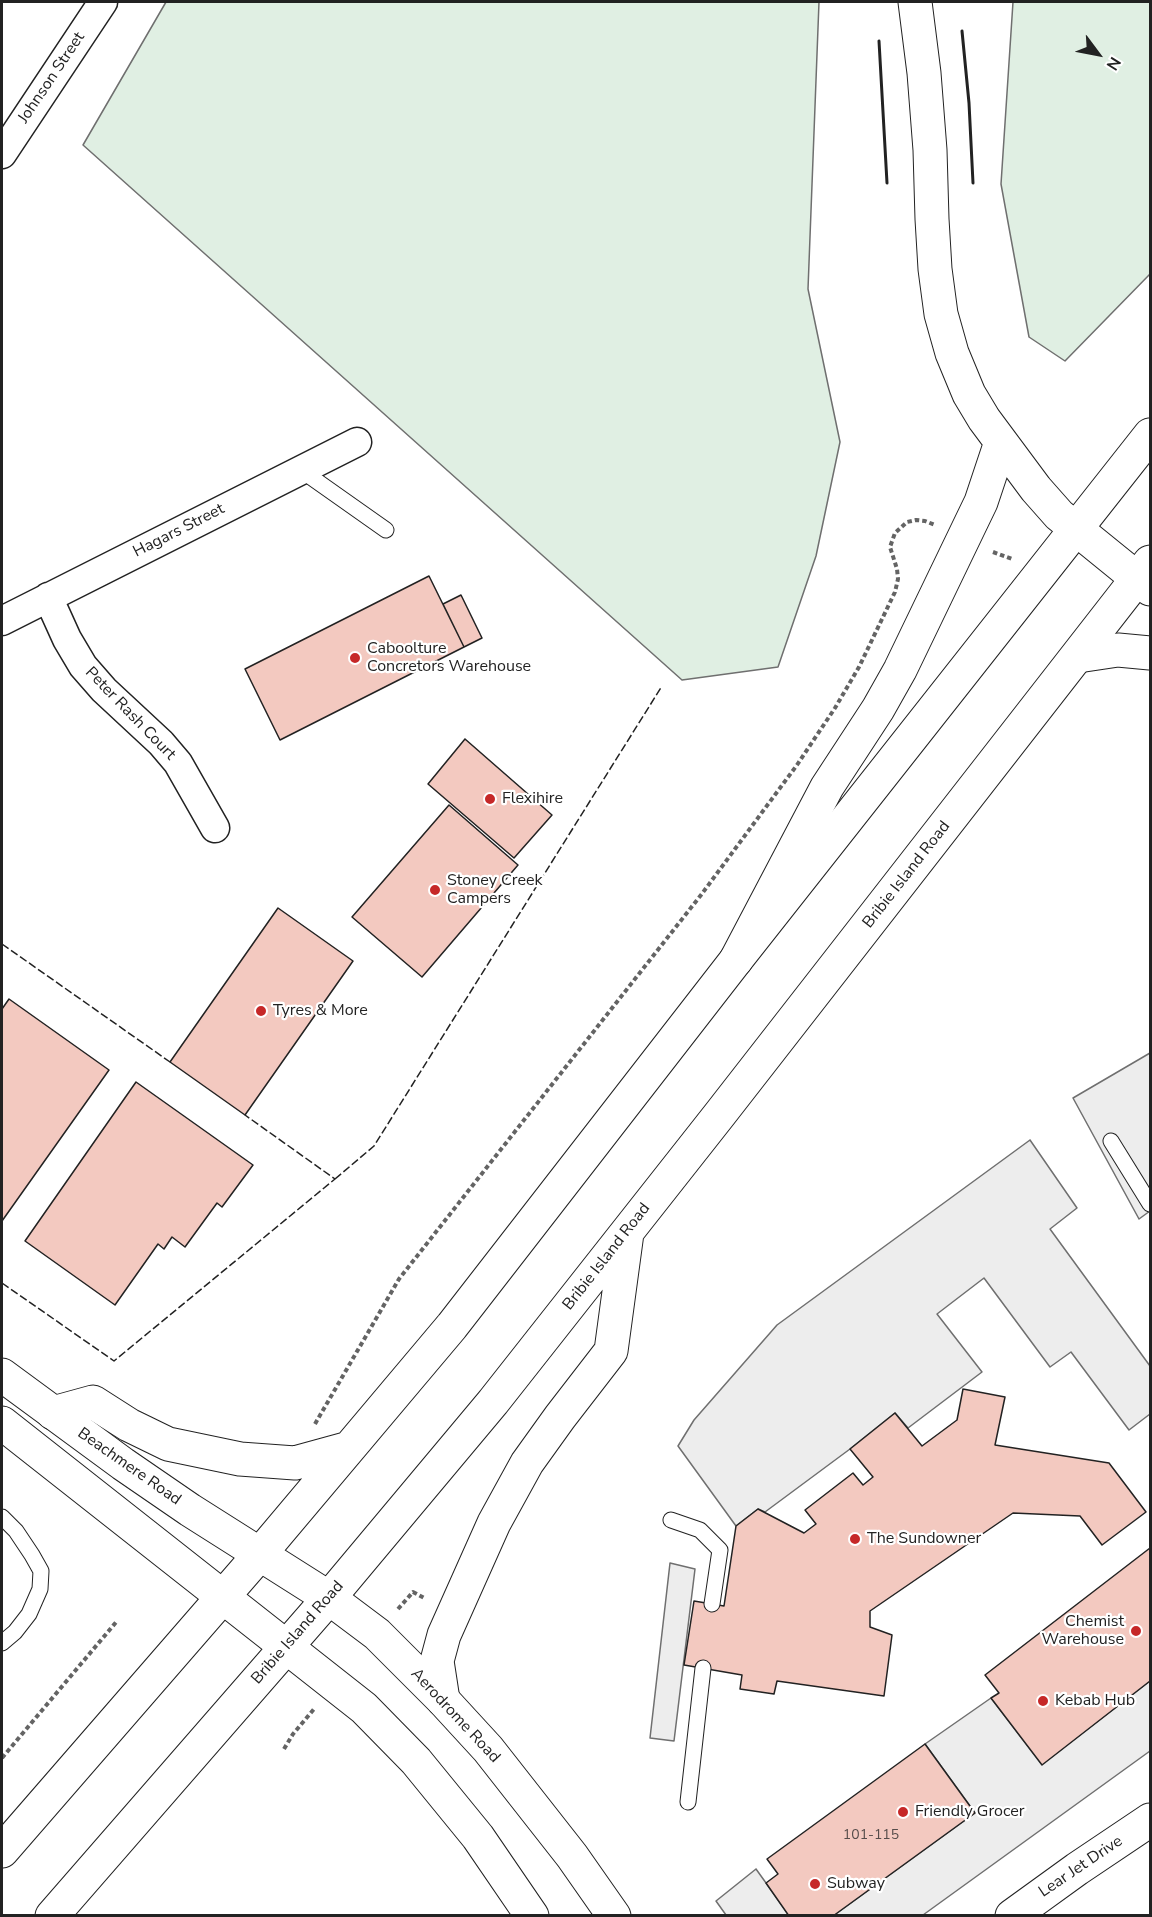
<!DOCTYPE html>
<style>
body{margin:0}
#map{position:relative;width:1152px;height:1917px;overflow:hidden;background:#fff;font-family:"Nunito Sans",sans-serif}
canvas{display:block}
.frame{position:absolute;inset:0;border:3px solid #222;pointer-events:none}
.north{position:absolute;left:1068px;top:24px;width:60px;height:60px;-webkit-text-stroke:4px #fff;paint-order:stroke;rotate:122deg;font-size:16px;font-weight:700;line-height:24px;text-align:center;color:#222}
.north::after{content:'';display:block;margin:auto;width:21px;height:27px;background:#222;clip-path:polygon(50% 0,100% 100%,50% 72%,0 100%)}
</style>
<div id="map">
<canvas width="1152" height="1917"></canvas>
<div class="frame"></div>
<div class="north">N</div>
</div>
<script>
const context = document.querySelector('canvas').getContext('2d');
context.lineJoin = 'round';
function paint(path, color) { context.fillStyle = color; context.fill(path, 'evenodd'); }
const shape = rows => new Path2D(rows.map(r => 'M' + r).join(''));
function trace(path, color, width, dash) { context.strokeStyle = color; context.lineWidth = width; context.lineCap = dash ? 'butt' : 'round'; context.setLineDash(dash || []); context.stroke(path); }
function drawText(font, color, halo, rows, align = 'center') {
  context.font = font + ' "Nunito Sans",sans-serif'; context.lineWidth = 4.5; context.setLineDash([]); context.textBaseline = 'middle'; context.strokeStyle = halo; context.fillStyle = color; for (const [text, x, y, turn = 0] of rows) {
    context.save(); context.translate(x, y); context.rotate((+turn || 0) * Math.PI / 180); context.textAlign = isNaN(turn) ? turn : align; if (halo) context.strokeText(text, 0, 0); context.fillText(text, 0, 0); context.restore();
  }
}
const green = shape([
 [166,2,819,2,808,289,840,442,816,556,778,667,682,680,83,145,166,2],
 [1013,2,1150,2,1150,274,1065,361,1029,337,1001,184,1013,2]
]);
paint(green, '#e0efe3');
trace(green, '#6f6f6f', 1.5);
const parking = shape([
 [1150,1053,1150,1211,1139,1219,1073,1098,1150,1053],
 [1030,1140,1077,1208,1050,1229,1150,1366,1150,1414,1129,1430,1071,1352,1050,1367,984,1278,937,1314,982,1372,908,1428,895,1413,850,1449,765,1512,758,1509,736,1526,678,1446,694,1420,777,1325,1030,1140],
 [670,1563,695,1569,674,1741,650,1738,670,1563],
 [1150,1681,1150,1751,923,1915,833,1916,975,1813,925,1744,991,1698,1042,1764,1150,1681],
 [756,1869,789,1915,726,1915,716,1901,756,1869]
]);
paint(parking, '#ededed');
trace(parking, '#6f6f6f', 1.5);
const building = shape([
 [429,576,464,647,280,740,245,669,429,576],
 [461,595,482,638,464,647,443,604,461,595],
 [465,739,552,815,514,858,428,784,465,739],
 [449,805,518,865,422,977,352,917,449,805],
 [278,908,353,961,245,1115,170,1062,278,908],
 [9,999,109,1070,2,1221,2,1009,9,999],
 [136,1082,253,1165,222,1207,217,1203,185,1247,172,1237,164,1249,158,1244,115,1305,25,1241,136,1082],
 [963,1389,1005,1397,995,1445,1109,1463,1146,1512,1102,1545,1080,1516,1013,1513,870,1611,870,1627,892,1635,884,1696,777,1681,774,1694,740,1689,742,1675,684,1665,694,1601,724,1606,736,1526,758,1509,804,1533,816,1524,805,1510,853,1473,863,1485,873,1477,850,1449,895,1413,922,1446,957,1420,963,1389],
 [1150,1548,1150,1681,1042,1765,991,1698,999,1693,985,1675,1150,1548],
 [925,1744,975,1813,833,1916,789,1916,766,1883,778,1874,767,1859,925,1744]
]);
paint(building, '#f3c9c0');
trace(building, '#222', 1.5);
const lane = shape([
 [301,470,386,530],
 [1111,1141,1150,1204],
 [2,1517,16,1531,32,1555,41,1571,40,1589,29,1614,15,1632,2,1643],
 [671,1520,700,1530,720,1550,712,1604],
 [688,1802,703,1668]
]);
const street = shape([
 [2,154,103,2],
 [48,597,67,639,83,666,104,690,161,743,178,763,215,828],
 [2,621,357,442]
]);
const secondary = shape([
 [2,1375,123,1464,190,1510,329,1598,377,1634,443,1700,488,1749,572,1856,614,1916],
 [2,1423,364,1708,416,1761,478,1837,532,1916],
 [1012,1916,1077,1869,1150,1820]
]);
const primary = shape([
 [53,1413,93,1402,129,1425,168,1444,240,1459,295,1463,346,1449],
 [443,1700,437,1661,444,1635,494,1523,527,1463,560,1417,611,1351,627,1233],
 [2,1851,260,1554,452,1326,736,960,1150,435],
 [52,1916,329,1598,493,1402,720,1114,1150,562]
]);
const highway = shape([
 [915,2,924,73,930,150,932,219,935,269,941,314,952,353,969,394,984,419,1036,489,1059,515,1150,589],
 [1078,656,1118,650,1150,653],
 [736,960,827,787,878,709,900,670,981,502,1001,442]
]);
trace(lane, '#222', 17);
trace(street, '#222', 31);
trace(secondary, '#222', 35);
trace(primary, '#222', 35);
trace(highway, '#222', 35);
trace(shape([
 [993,552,1012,559],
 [315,1424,399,1279,701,895,797,765,835,708,859,667,895,592,898,579,897,569,890,547,895,533,907,522,916,520,925,521,935,525],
 [398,1609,413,1592,426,1599],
 [284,1749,293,1734,314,1709],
 [2,1758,117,1621]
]), '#646464', 4, [4.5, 3]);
trace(lane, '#fff', 15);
trace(street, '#fff', 28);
trace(secondary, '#fff', 33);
trace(primary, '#fff', 33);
trace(highway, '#fff', 33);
trace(shape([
 [2,944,170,1062],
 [335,1179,374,1146,662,686],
 [2,1283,114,1361,335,1179,245,1115]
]), '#222', 1.5, [8, 3]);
trace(shape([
 [962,31,969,103,973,183],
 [879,41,887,183]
]), '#222', 3);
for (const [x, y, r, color] of [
 [355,658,6,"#c62828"],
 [490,799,6,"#c62828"],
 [435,890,6,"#c62828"],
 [261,1011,6,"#c62828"],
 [855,1539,6,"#c62828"],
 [1136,1631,6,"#c62828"],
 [1043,1701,6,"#c62828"],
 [903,1812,6,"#c62828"],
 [815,1884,6,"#c62828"]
]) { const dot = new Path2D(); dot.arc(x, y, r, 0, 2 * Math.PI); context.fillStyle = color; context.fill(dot); trace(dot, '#fff', 2); }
drawText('14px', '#564c4a', null, [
 ["101-115",871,1836]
]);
drawText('16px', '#222', '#fff', [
 ["Johnson Street",52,78,-56],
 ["Hagars Street",179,531,-27],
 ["Peter Rash Court",130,714,46],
 ["Bribie Island Road",907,875,-52],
 ["Bribie Island Road",607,1257,-52],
 ["Beachmere Road",129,1467,35],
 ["Bribie Island Road",298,1633,-49],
 ["Aerodrome Road",455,1716,47],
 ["Lear Jet Drive",1081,1867,-34]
]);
drawText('16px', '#222', '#fff', [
 ["Caboolture",367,649],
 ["Concretors Warehouse",367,667],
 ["Flexihire",502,799],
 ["Stoney Creek",447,881],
 ["Campers",447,899],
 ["Tyres & More",273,1011],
 ["The Sundowner",867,1539],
 ["Chemist",1124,1622,"right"],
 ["Warehouse",1124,1640,"right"],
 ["Kebab Hub",1055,1701],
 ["Friendly Grocer",915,1812],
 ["Subway",827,1884]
], 'left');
</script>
